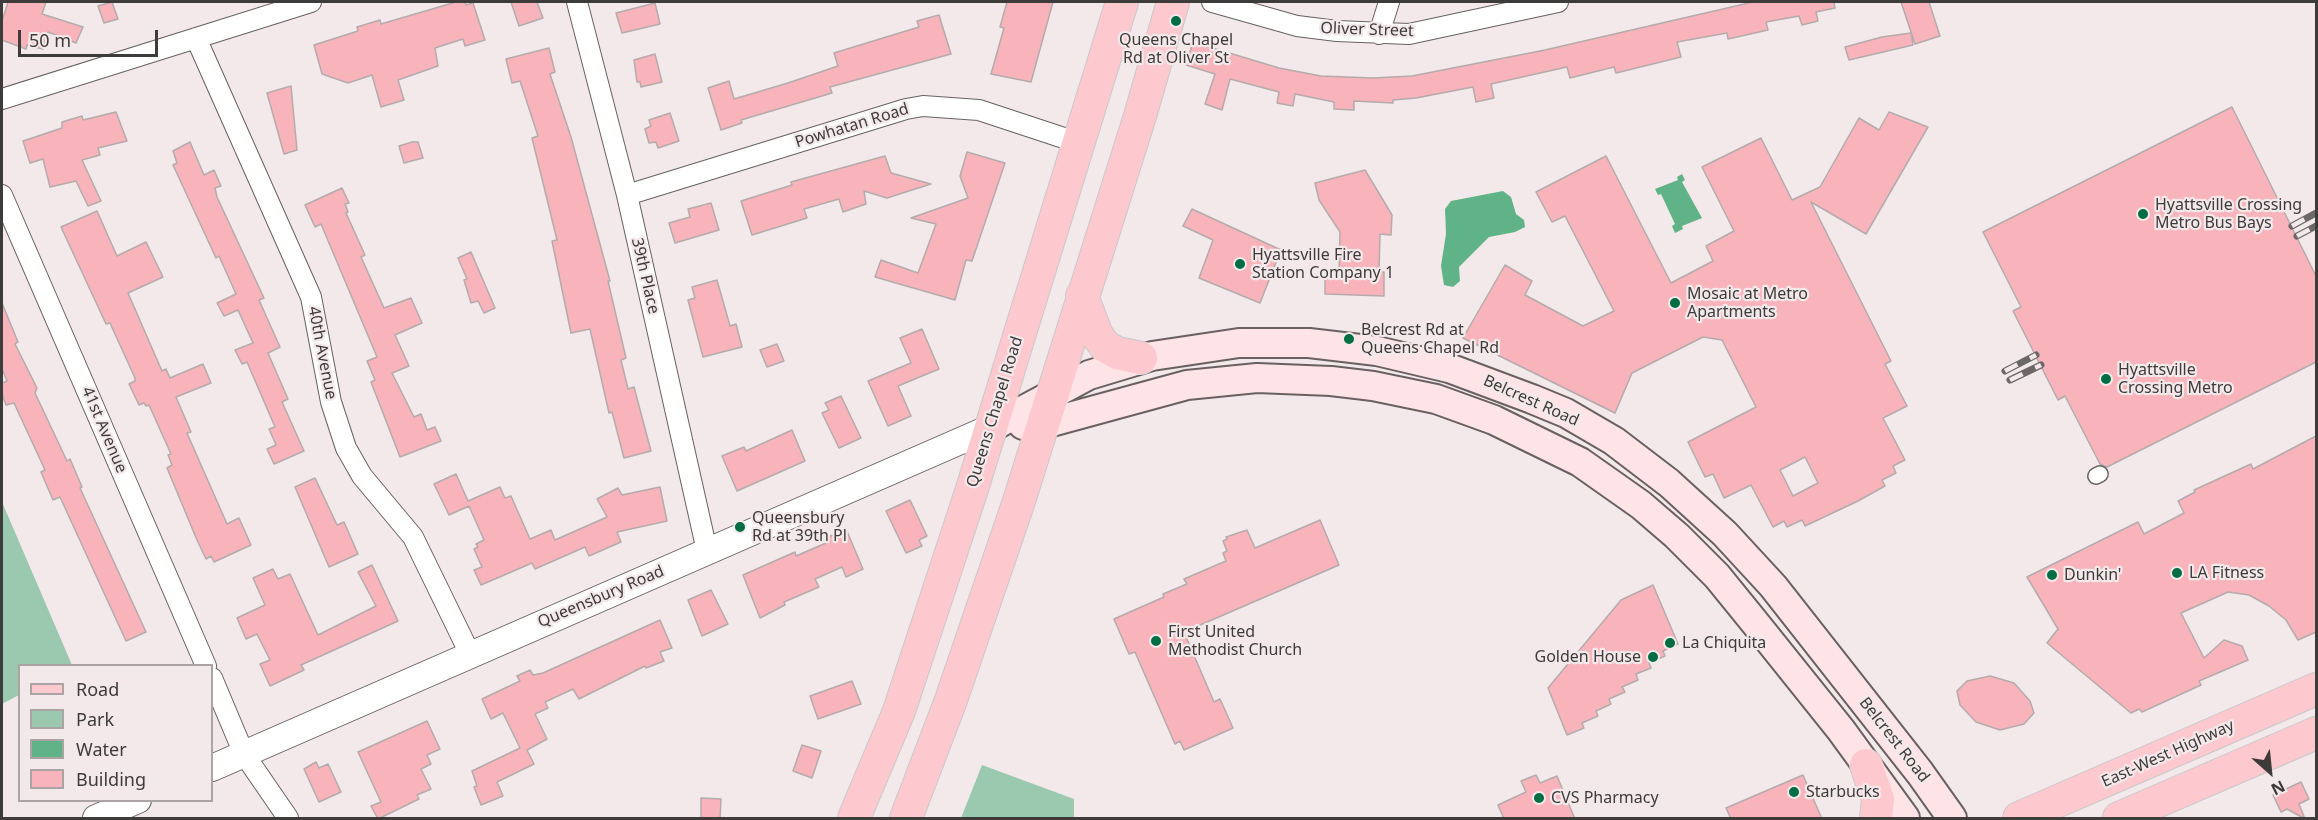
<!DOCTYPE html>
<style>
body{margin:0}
#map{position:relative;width:2318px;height:820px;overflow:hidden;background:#f3e9ea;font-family:"Noto Sans",sans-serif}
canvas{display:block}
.frame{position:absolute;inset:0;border:3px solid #3e3b3b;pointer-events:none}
.legend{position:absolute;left:18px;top:664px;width:195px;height:138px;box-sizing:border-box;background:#f3e9ea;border:2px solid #aba3a4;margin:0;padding:8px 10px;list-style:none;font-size:18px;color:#3e3b3b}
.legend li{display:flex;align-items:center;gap:12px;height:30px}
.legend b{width:30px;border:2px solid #aba3a4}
.north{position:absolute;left:2240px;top:742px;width:60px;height:60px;-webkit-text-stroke:4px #f3e9ea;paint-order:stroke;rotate:153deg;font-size:16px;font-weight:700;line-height:24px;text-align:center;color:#3e3b3b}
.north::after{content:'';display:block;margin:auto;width:21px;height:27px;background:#3e3b3b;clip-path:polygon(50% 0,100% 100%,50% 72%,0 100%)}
.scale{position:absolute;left:18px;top:30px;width:140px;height:27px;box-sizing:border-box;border:3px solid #3e3b3b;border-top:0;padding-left:8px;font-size:18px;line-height:21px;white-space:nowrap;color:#3e3b3b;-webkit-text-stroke:4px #f3e9ea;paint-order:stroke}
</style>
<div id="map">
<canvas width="2318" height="820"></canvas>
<div class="frame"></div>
<ul class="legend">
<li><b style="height:8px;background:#fdc8ce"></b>Road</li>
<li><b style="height:16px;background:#9bc9af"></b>Park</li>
<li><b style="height:16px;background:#60b287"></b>Water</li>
<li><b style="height:16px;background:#f9b3ba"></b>Building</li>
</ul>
<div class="north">N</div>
<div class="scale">50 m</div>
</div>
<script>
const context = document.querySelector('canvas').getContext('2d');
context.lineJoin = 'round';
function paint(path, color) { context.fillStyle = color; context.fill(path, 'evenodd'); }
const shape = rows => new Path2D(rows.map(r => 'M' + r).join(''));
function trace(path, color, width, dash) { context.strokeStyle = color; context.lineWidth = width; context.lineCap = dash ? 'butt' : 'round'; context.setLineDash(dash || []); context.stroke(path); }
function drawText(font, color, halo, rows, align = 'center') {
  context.font = font + ' "Noto Sans",sans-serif'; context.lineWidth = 4.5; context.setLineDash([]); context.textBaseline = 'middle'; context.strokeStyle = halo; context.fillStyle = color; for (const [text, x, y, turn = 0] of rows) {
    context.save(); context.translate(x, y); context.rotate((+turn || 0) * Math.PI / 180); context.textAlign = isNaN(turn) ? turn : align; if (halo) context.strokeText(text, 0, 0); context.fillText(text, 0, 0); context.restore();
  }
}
paint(shape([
 [2,502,72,665,20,666,19,695,2,704],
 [982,765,1074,799,1074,818,961,818]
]), '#9bc9af');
paint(shape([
 [1682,174,1685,180,1682,182,1702,218,1682,226,1683,229,1675,233,1672,226,1675,224,1661,194,1658,195,1655,189,1678,180,1677,177],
 [1503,191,1511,197,1516,214,1524,220,1525,227,1515,232,1489,237,1459,267,1460,281,1453,287,1444,285,1441,266,1446,234,1445,209,1451,201]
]), '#60b287');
const building = shape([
 [8,2,46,2,42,14,83,27,76,43,48,32,43,49,27,45,26,49,2,40,2,21,8,2],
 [112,2,118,19,104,23,98,6,112,2],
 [456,2,465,2,466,5,473,3,485,40,465,46,463,39,435,48,438,66,398,80,404,100,381,107,372,75,348,83,322,74,314,45,358,31,357,27,380,20,381,24,456,2],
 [511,2,537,2,543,18,519,26,511,2],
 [1007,2,1053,2,1031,82,991,74,1004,28,1000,27,1007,2],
 [1753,2,1834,2,1835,8,1816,12,1818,21,1802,25,1799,16,1766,22,1768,30,1728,39,1727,33,1677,42,1681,57,1616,73,1614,67,1570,78,1567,67,1491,84,1494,98,1476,102,1473,87,1416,98,1393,100,1393,103,1354,101,1354,110,1334,109,1334,102,1295,94,1293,106,1277,103,1279,92,1230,79,1222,110,1205,104,1215,74,1186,65,1193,42,1279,68,1321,76,1373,78,1412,76,1545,50,1753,2],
 [1901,2,1929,2,1940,36,1915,44,1901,2],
 [655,3,660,24,622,33,616,13,655,3],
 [939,15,951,54,830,87,832,93,741,120,742,123,721,130,708,88,729,81,734,99,788,83,838,66,834,53,919,27,917,21,939,15],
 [1911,33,1913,45,1849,60,1845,47,1882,37,1911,33],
 [549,48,555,72,550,74,571,137,610,281,608,281,626,358,621,360,628,389,634,387,651,451,624,458,612,412,609,413,590,329,571,333,552,241,557,240,532,138,538,136,520,81,512,83,506,59,549,48],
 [655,54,662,82,641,87,640,82,637,82,634,60,655,54],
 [291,86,297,150,284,154,267,93,291,86],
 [2232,107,2316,276,2316,362,2107,467,2100,464,2065,396,2058,400,2013,311,2021,307,1983,232,2232,107],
 [116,112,127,141,98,148,100,155,82,160,101,201,88,206,76,181,50,187,43,159,30,163,23,141,62,128,62,122,82,116,83,120,116,112],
 [1889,112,1928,127,1866,234,1811,202,1891,361,1885,364,1907,406,1883,418,1905,460,1893,466,1896,473,1882,480,1885,486,1858,501,1805,526,1802,520,1787,527,1784,521,1773,527,1751,485,1724,498,1713,474,1705,477,1688,442,1756,407,1722,340,1703,337,1632,373,1615,413,1463,338,1505,265,1532,281,1525,295,1583,326,1614,311,1565,216,1552,222,1536,192,1606,156,1671,283,1713,261,1706,246,1734,231,1702,167,1761,138,1792,200,1820,187,1859,118,1879,130,1889,112],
 [1805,457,1818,483,1793,496,1780,470,1805,457],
 [670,113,679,141,658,148,656,142,649,143,645,129,651,126,649,120,670,113],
 [190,142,204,175,214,170,221,186,215,188,217,197,264,298,259,300,280,347,268,353,288,399,282,402,304,451,274,464,267,449,276,445,269,429,275,427,247,362,242,364,235,350,253,343,238,310,224,316,217,303,236,294,219,256,216,258,173,165,177,163,173,151,190,142],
 [412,142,418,142,423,158,404,163,399,146,412,142],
 [967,152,1005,163,972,261,966,260,955,300,875,277,881,260,918,273,936,224,911,218,968,198,960,176,967,152],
 [885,156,891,173,931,184,887,198,864,191,866,204,843,212,839,199,804,209,807,218,752,235,741,201,792,185,791,182,885,156],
 [1365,170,1392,215,1391,235,1380,234,1379,272,1384,272,1384,296,1325,294,1325,271,1339,272,1340,232,1319,200,1315,183,1365,170],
 [342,188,349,203,345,204,348,212,346,213,365,255,361,257,384,308,411,298,422,323,395,335,409,366,392,373,414,417,421,414,427,430,435,427,441,441,400,457,371,382,375,380,367,361,377,357,321,224,315,227,305,205,342,188],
 [711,203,719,230,675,243,669,223,690,217,688,209,711,203],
 [1192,209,1281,250,1260,303,1199,278,1213,240,1183,226,1192,209],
 [97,211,117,256,146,242,163,277,128,293,162,371,166,369,170,378,203,364,211,383,176,397,191,432,187,433,227,524,239,518,251,545,214,562,211,556,206,559,197,540,167,468,172,465,168,455,171,454,149,405,146,406,144,403,139,405,129,384,135,381,135,378,110,323,106,324,61,227,97,211],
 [471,252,495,308,484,313,478,301,471,303,464,280,467,279,458,258,471,252],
 [717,280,730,326,736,324,742,347,703,357,688,300,695,298,692,287,717,280],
 [2,303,18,342,15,344,37,388,35,393,67,461,70,459,82,487,80,488,146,632,126,641,60,497,53,500,41,472,45,470,14,403,6,405,2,394,2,383,7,381,2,369,2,303],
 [922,329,939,369,898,386,911,416,888,426,868,381,911,363,900,338,922,329],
 [777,344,784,361,767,367,760,350,777,344],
 [841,396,861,438,839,448,822,413,829,410,825,403,841,396],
 [792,430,805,461,737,491,722,456,744,447,746,451,792,430],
 [2316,436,2316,632,2298,640,2286,620,2269,606,2249,595,2228,592,2181,613,2204,658,2224,640,2242,646,2248,660,2199,681,2201,685,2142,712,2139,709,2131,713,2047,643,2058,629,2027,577,2138,522,2144,534,2184,513,2178,501,2195,492,2194,490,2251,464,2253,469,2316,436],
 [456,474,468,501,500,487,505,498,511,496,530,539,551,530,555,540,607,517,597,499,618,488,622,495,660,487,667,521,617,532,621,542,589,556,585,547,535,569,532,563,481,585,474,570,482,567,474,549,478,547,476,544,484,540,469,506,449,515,434,484,456,474],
 [315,478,337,525,344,522,358,554,329,567,295,487,315,478],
 [910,500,927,536,919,540,922,546,906,553,886,511,910,500],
 [1320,520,1339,565,1184,632,1214,702,1220,699,1233,728,1184,750,1180,741,1175,744,1135,652,1129,654,1114,619,1164,597,1163,594,1187,584,1184,579,1226,561,1223,553,1227,551,1223,541,1227,539,1226,537,1247,530,1255,548,1320,520],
 [846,529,863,569,846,577,842,567,815,579,819,587,784,602,785,605,760,618,743,575,795,552,796,556,826,543,824,539,846,529],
 [372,565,398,621,301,665,304,670,270,686,260,664,270,660,257,634,246,639,237,618,265,605,253,578,273,569,278,579,290,574,318,635,376,606,358,572,372,565],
 [1653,585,1678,644,1663,651,1665,656,1649,663,1651,668,1636,674,1638,680,1622,687,1625,692,1609,699,1611,704,1596,711,1598,716,1582,723,1584,728,1567,735,1548,688,1621,600,1653,585],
 [711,590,728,624,702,636,688,600,711,590],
 [660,620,672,648,660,652,664,661,646,668,645,666,579,699,573,689,545,702,548,708,535,714,547,739,527,750,534,764,497,782,503,796,481,805,474,787,477,786,472,771,520,748,503,713,491,719,482,699,520,681,517,676,530,670,533,675,543,673,660,620],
 [1990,676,2014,683,2030,701,2034,713,2024,724,2000,730,1976,722,1960,705,1957,691,1967,681,1990,676],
 [852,681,861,704,818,719,810,696,852,681],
 [427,721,440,749,427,755,431,764,421,769,431,789,417,795,419,799,378,819,371,806,381,802,358,752,427,721],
 [802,745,821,751,812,778,793,771,802,745],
 [316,762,319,768,328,764,341,792,319,802,304,769,316,762],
 [1536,775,1540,783,1557,776,1575,819,1504,819,1498,805,1526,792,1521,781,1536,775],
 [1803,775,1822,819,1731,819,1726,808,1803,775],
 [2301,782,2309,799,2299,804,2305,819,2287,809,2281,812,2273,795,2301,782],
 [701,798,721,799,720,819,701,819,701,798]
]);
paint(building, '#f9b3ba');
trace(building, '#b4abac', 1.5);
const pedestrian = shape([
 [2096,476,2100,474]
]);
const minor = shape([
 [577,2,627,195,707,551],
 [1212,2,1297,26,1337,31,1409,34,1558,2],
 [1379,34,1389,2],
 [196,38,311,297,331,402,346,448,362,476,413,537,470,654],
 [2,99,311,2],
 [2,195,206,666],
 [627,195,906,109,923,106,979,110,1079,143],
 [212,678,244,754,288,818]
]);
const tertiary = shape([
 [212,768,990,428],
 [96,818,138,800]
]);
const secondary = shape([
 [1023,425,1044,424,1187,385,1257,378,1331,381,1373,386,1436,399,1494,420,1580,462,1641,505,1677,536,1717,576,1756,624,1841,730,1905,818],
 [990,428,1089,375,1152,356,1239,343,1309,343,1377,351,1449,368,1532,399,1566,413,1614,441,1669,483,1725,534,1773,586,1920,773,1952,818]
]);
const primary = shape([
 [1082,296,1097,335,1105,346,1117,353,1141,358],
 [1866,765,1878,799,1876,818],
 [854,818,899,711,972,489,1122,2],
 [906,818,951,700,1019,501,1140,116,1173,2],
 [2019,818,2316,689],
 [2119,818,2316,733]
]);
trace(pedestrian, '#696161', 18);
trace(minor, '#696161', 22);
trace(tertiary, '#696161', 28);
trace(secondary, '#696161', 32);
trace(primary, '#c9c8c8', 34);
trace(pedestrian, '#fff', 15);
trace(minor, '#fff', 20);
trace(tertiary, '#fff', 26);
trace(secondary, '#fee4e6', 28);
trace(primary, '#fdc8ce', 32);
const rail = shape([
 [2292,226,2316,213],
 [2297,236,2316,226],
 [2005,371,2036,355],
 [2010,380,2041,365]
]);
trace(rail, '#6c6768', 7);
trace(rail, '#f3e9ea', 4.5, [14]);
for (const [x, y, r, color] of [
 [1176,21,6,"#006d45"],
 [2143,214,6,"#006d45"],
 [1240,264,6,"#006d45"],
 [1675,303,6,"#006d45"],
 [1349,339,6,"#006d45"],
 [2106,379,6,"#006d45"],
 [740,527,6,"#006d45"],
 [2177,573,6,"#006d45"],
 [2052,575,6,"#006d45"],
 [1156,641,6,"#006d45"],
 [1670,643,6,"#006d45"],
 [1653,657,6,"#006d45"],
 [1794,792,6,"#006d45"],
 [1539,798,6,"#006d45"]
]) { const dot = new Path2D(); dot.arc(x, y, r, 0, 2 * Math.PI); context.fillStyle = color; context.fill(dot); trace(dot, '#f3e9ea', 2); }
drawText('16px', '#3e3b3b', '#f3e9ea', [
 ["Oliver Street",1367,30,2],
 ["Powhatan Road",852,126,-17],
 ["39th Place",645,276,77],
 ["40th Avenue",322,353,79],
 ["Belcrest Road",1531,401,24],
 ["Queens Chapel Road",995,412,-73],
 ["41st Avenue",104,430,67],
 ["Queensbury Road",601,597,-23],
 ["Belcrest Road",1894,740,52],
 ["East-West Highway",2168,754,-24]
]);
drawText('16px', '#3e3b3b', '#f3e9ea', [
 ["Queens Chapel",1176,40,"center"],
 ["Rd at Oliver St",1176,58,"center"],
 ["Hyattsville Crossing",2155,205],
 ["Metro Bus Bays",2155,223],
 ["Hyattsville Fire",1252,255],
 ["Station Company 1",1252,273],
 ["Mosaic at Metro",1687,294],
 ["Apartments",1687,312],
 ["Belcrest Rd at",1361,330],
 ["Queens Chapel Rd",1361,348],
 ["Hyattsville",2118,370],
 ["Crossing Metro",2118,388],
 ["Queensbury",752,518],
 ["Rd at 39th Pl",752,536],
 ["LA Fitness",2189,573],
 ["Dunkin'",2064,575],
 ["First United",1168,632],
 ["Methodist Church",1168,650],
 ["La Chiquita",1682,643],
 ["Golden House",1641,657,"right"],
 ["Starbucks",1806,792],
 ["CVS Pharmacy",1551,798]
], 'left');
</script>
